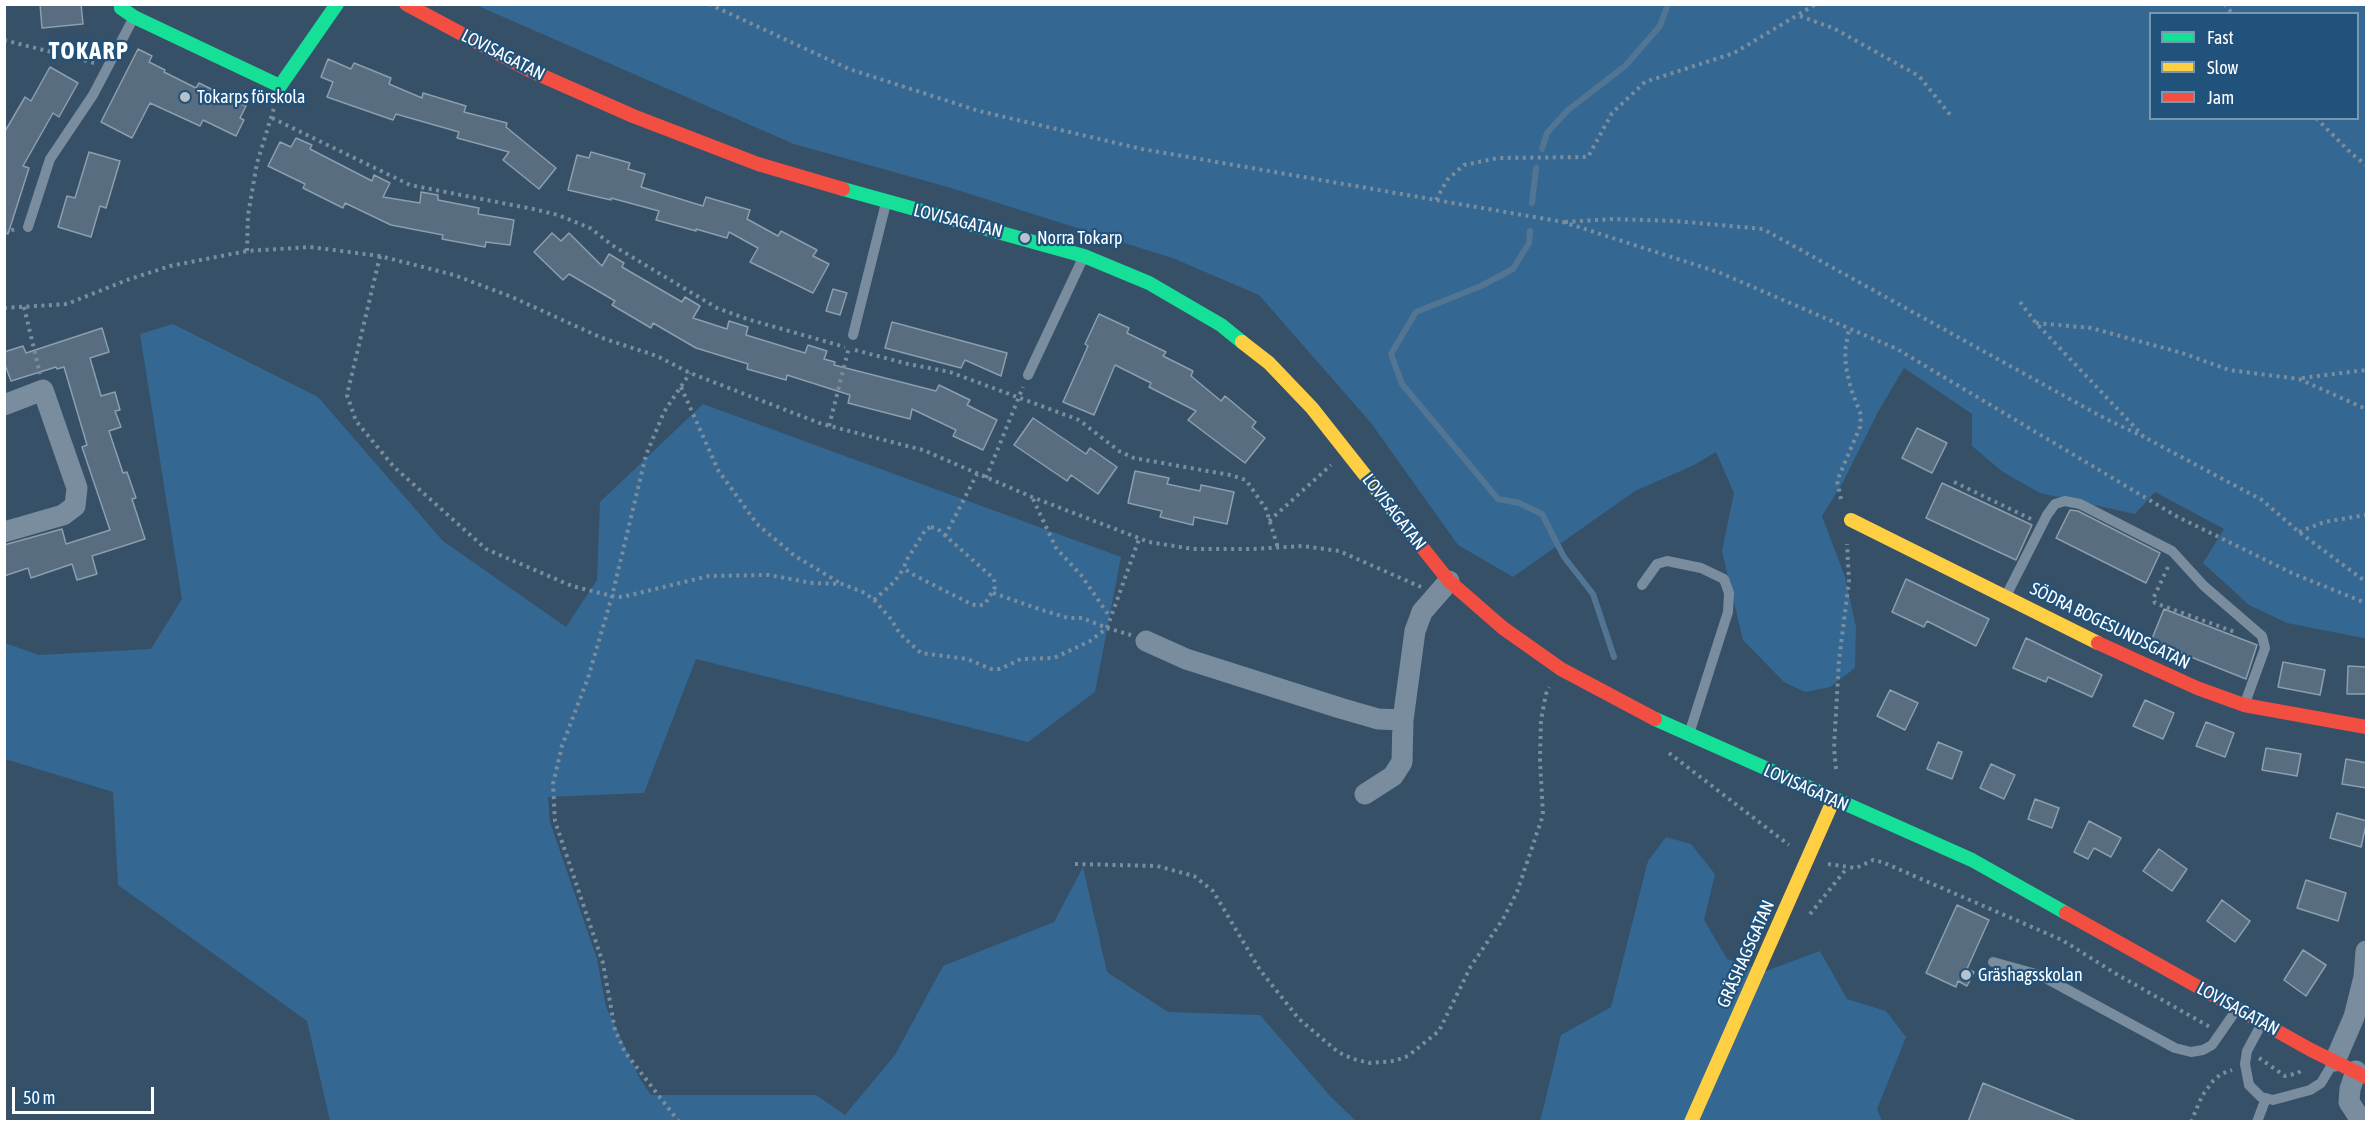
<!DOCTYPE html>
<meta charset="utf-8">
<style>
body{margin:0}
#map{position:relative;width:2371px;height:1126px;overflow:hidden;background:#355067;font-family:"Asap Condensed",sans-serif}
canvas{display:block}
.frame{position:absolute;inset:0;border:6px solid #fff;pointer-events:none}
.legend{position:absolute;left:2149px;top:12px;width:210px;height:108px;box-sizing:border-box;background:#21527b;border:2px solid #7a97b0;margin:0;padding:8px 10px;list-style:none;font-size:18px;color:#fff}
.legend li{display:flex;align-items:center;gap:12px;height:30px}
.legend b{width:30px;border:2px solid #7a97b0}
.scale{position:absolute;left:12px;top:1087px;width:142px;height:27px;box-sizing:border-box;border:3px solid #fff;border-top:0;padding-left:8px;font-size:18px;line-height:21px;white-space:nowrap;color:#fff;-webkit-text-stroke:4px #21527b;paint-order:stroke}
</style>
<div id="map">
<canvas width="2371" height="1126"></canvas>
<div class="frame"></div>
<ul class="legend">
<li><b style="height:8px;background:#16e098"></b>Fast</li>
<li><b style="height:8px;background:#ffcf43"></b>Slow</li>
<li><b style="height:8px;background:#f24e42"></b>Jam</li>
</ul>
<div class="scale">50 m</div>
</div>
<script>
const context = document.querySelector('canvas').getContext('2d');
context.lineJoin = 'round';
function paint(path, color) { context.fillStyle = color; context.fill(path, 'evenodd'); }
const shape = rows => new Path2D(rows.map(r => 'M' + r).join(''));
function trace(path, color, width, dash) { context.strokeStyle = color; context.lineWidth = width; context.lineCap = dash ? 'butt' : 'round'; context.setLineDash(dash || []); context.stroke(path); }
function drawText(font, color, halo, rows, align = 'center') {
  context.font = font + ' "Asap Condensed",sans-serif'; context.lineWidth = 4.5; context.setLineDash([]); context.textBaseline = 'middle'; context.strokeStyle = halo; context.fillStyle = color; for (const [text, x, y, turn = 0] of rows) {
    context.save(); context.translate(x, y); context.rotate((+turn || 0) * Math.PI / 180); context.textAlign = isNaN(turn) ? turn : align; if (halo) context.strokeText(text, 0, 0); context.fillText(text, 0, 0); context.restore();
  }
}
paint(shape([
 [476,5,2366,5,2366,637,2363,638,2287,623,2249,605,2203,563,2224,529,2155,492,2135,514,2040,493,2003,472,1972,446,1972,414,1904,368,1879,410,1843,482,1822,516,1845,577,1856,627,1855,668,1830,687,1805,692,1784,682,1743,640,1722,551,1734,493,1716,452,1694,465,1635,491,1513,577,1458,545,1371,423,1259,295,1175,259,951,188,794,144],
 [2150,14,2358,14,2358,118,2150,118],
 [173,324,318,397,443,541,566,627,597,580,600,502,703,404,1121,557,1095,692,1028,742,696,659,644,793,548,797,550,822,597,959,606,1007,639,1077,651,1095,816,1095,845,1115,895,1055,943,966,1054,922,1083,867,1107,972,1168,1012,1260,1015,1330,1096,1356,1121,330,1121,307,1021,118,885,113,792,5,759,5,643,39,655,151,649,182,599,140,334],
 [1666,837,1691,844,1715,874,1704,920,1727,959,1766,971,1820,951,1847,999,1886,1011,1906,1037,1877,1109,1882,1121,1540,1122,1561,1035,1611,1007,1648,861]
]), '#346892');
trace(shape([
 [1542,149,1547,133,1568,110,1625,66,1660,26,1668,4],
 [1532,203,1536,168],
 [1530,231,1529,243,1513,269,1481,286,1416,312,1391,354,1402,384,1498,499,1519,503,1542,514,1564,557,1593,594,1614,657]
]), '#527593', 6);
const building = shape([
 [40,4,81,4,83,24,42,28,40,4],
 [138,49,152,56,149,62,165,70,164,72,196,88,199,83,246,106,240,118,244,120,236,136,203,120,200,126,150,103,132,138,101,122,138,49],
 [328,59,351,69,354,63,391,78,389,84,422,98,423,93,466,106,464,112,507,123,506,127,556,168,539,189,503,160,509,152,457,138,459,132,396,114,393,120,327,97,333,82,321,77,328,59],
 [50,67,78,83,59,117,53,113,23,166,29,168,8,234,4,233,4,133,25,97,31,101,50,67],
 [296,138,312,145,310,149,372,181,374,175,390,183,383,197,420,203,421,192,438,195,438,200,479,208,478,214,514,220,510,245,486,242,485,247,442,239,443,235,391,225,345,203,343,208,303,188,305,184,268,166,280,142,291,147,296,138],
 [89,152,120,161,106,208,100,206,91,237,58,227,67,196,75,198,89,152],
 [591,152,630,163,628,169,645,174,641,187,703,206,706,197,750,210,747,219,778,236,781,231,817,250,813,256,829,264,813,293,750,262,758,248,729,232,727,238,696,229,696,231,656,220,659,211,611,198,611,200,568,190,577,155,589,158,591,152],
 [552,233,561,241,569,233,602,266,609,254,624,263,622,267,682,302,685,297,700,306,693,318,727,329,729,321,748,327,746,335,795,350,805,353,808,345,827,351,824,359,835,362,834,365,936,391,939,385,970,400,967,405,997,420,983,450,953,436,956,430,912,409,910,419,848,403,850,395,787,375,786,380,747,369,748,364,696,348,653,323,651,328,612,305,615,301,569,274,563,280,534,252,552,233],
 [833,289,847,293,840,315,826,311,833,289],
 [1099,314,1129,328,1127,333,1166,352,1163,356,1193,371,1191,376,1221,401,1225,396,1256,422,1252,427,1265,438,1245,463,1188,420,1196,411,1149,387,1151,383,1115,365,1094,415,1063,402,1088,346,1085,344,1099,314],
 [892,322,1007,353,1001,376,965,360,961,368,885,348,892,322],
 [102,328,109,352,90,358,101,396,115,392,120,410,115,411,121,427,109,431,123,473,127,472,136,498,132,499,145,539,92,556,97,574,77,580,72,564,31,578,28,568,4,576,4,545,62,529,66,544,110,530,82,447,87,445,64,367,57,369,56,367,11,381,4,362,4,352,23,346,26,353,102,328],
 [1033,418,1086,454,1090,448,1117,467,1098,494,1071,475,1067,481,1014,445,1033,418],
 [1917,428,1947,443,1932,473,1902,458,1917,428],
 [1135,471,1169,478,1167,484,1200,491,1201,485,1234,492,1227,524,1194,517,1193,525,1160,517,1162,511,1128,503,1135,471],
 [1942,483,2032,525,2016,560,1926,518,1942,483],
 [2070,510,2078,511,2160,553,2146,583,2056,538,2070,510],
 [1906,579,1989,619,1976,646,1927,621,1924,627,1892,612,1906,579],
 [2164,609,2257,645,2246,679,2151,641,2164,609],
 [2026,638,2102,675,2092,697,2048,677,2046,682,2013,668,2026,638],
 [2283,662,2325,670,2320,695,2278,687,2283,662],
 [2348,666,2367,667,2367,694,2347,694,2348,666],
 [1890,690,1918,703,1905,730,1877,716,1890,690],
 [2145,700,2174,713,2163,739,2133,726,2145,700],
 [2206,722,2234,733,2225,757,2196,746,2206,722],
 [1938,742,1962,752,1952,779,1927,769,1938,742],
 [2266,748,2301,754,2297,776,2262,770,2266,748],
 [2346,759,2367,763,2367,788,2342,784,2346,759],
 [1991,764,2015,775,2004,799,1980,788,1991,764],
 [2035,799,2059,808,2052,828,2028,819,2035,799],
 [2337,813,2367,821,2361,847,2330,838,2337,813],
 [2089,821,2121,838,2111,857,2094,848,2088,859,2074,852,2089,821],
 [2159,849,2187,869,2172,891,2143,871,2159,849],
 [2306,880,2346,893,2338,921,2297,908,2306,880],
 [2222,900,2250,921,2235,942,2207,921,2222,900],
 [1957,905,1989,920,1967,969,1974,972,1967,986,1958,981,1956,987,1926,973,1957,905],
 [2303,950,2326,965,2306,996,2284,980,2303,950],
 [1983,1083,2076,1121,2076,1122,1968,1122,1983,1083]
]);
paint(building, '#586d7f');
trace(building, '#8d9eac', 1.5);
trace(shape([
 [709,4,849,69,979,111,1142,149,1563,222,1718,272,1897,349,2176,516,2294,574,2366,603],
 [2224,4,2233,14],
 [1800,16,1835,29,1919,76,1951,116],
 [4,40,94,63],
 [272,118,410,185,533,209,558,215,590,228,612,245,717,308,747,319,845,347],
 [2316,118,2352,154,2366,165],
 [1436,200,1447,180,1464,165,1498,158,1588,157,1612,113,1645,82,1734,53,1816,4],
 [1565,222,1613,219,1675,221,1763,229,2104,418,2144,437],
 [4,232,16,229],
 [247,251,248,215,257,163,274,108],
 [380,256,347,395,356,421,394,467,486,549,572,586,612,596,622,597,709,576,769,575,812,583,842,584,865,593,874,600,891,619,900,634,921,653,967,659,991,669,1000,669,1021,659,1054,658,1090,641,1107,628,1131,635],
 [2020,302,2036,323,2144,437,2262,500,2299,532,2366,582],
 [24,307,40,374],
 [4,308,67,304,127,280,170,266,247,251,310,247,380,256,454,275,512,297,602,338,657,356,690,373,822,424,923,450,1032,497,1149,542,1193,549,1253,549,1303,546,1339,551,1421,587],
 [2036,323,2091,328,2182,353,2229,370,2299,379,2366,409],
 [855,350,908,364,950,372,1079,420,1119,451,1134,458,1230,475,1246,480,1266,509,1278,548],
 [2302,378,2366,370],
 [681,387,718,470,757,524,795,556,840,583],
 [829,426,849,347],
 [986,478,1023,387],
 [1954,482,2031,519],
 [1033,499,1056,548,1081,575,1110,617],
 [1841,499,1837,481,1860,427,1861,415,1851,389,1846,367,1845,351,1849,329],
 [1269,521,1331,465],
 [931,527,938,529,994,579,995,587,985,604,978,606,971,604,910,573,904,568,906,561,926,529,931,527],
 [2299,532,2324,522,2366,515],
 [945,536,977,474],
 [2168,567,2153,599,2155,603,2235,632],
 [993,593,1042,610,1068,618,1082,618,1107,628,1139,539],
 [874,600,894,582,904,568],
 [1669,753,1789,845],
 [1836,769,1834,748,1839,660,1849,581,1847,544],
 [1075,864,1157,866,1194,876,1213,891,1260,970,1299,1019,1338,1052,1353,1059,1370,1063,1394,1061,1408,1056,1439,1031,1471,966,1503,919,1517,892,1543,815,1540,760,1541,720,1546,694,1549,687],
 [1828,864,1856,868,1873,860,1882,862,2062,940,2118,975,2210,1027],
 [1810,914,1847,868],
 [2259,1058,2285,1076,2298,1073,2302,1070],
 [679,1122,625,1052,615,1030,603,963,555,821,553,784,562,746,588,678,612,596,646,455,664,412,690,373],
 [2191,1122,2202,1096,2213,1081,2221,1074,2232,1070]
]), '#7a8d9e', 4, [3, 4.5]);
trace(shape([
 [28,227,50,159,93,95,134,17],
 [853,335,886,203],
 [1028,375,1084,256],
 [1642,585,1657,564,1667,561,1701,568,1724,579,1729,593,1728,612,1689,734],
 [2006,596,2047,515,2055,504,2065,501,2080,504,2172,551,2204,586,2262,636,2265,648,2245,703],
 [1993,962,2040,975,2175,1048,2191,1052,2203,1050,2212,1045,2237,1009],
 [2262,1023,2247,1051,2245,1064,2249,1085,2261,1097,2273,1100,2310,1090,2321,1083,2333,1063],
 [2257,1122,2266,1098]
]), '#7a8d9e', 10);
trace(shape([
 [4,405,43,390,77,488,75,506,63,515,4,532],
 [1146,641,1186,659,1340,708,1378,719,1403,720],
 [1365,794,1393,776,1402,762,1403,720,1415,631,1422,612,1449,581],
 [2335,1061,2354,1017,2364,977,2366,951],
 [2356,1071,2350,1089,2349,1102,2362,1122]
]), '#7a8d9e', 21);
trace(shape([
 [121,4,121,8,134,17,280,86,337,4],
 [843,189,1084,256,1149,283,1221,325,1242,342],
 [1655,719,1972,860,2066,913]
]), '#16e098', 14);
trace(shape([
 [1242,342,1269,363,1312,408,1402,522],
 [1851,520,2098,643],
 [1691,1122,1833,801]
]), '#ffcf43', 14);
trace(shape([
 [406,4,529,70,633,116,758,164,843,189],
 [1402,522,1449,581,1503,628,1561,669,1655,719],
 [2098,643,2197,688,2244,705,2366,727],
 [2066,913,2311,1050,2366,1077]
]), '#f24e42', 14);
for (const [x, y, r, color] of [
 [185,97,6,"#b8c2ca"],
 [1025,238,6,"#b8c2ca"],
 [1966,975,6,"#b8c2ca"]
]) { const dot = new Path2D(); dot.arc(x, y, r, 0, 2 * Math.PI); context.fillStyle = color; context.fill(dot); trace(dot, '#21527b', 2); }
drawText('18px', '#fff', '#21527b', [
 ["LOVISAGATAN",503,55,27],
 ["LOVISAGATAN",958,221,14],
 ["LOVISAGATAN",1394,512,52],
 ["SÖDRA BOGESUNDSGATAN",2110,626,26],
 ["LOVISAGATAN",1806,788,24],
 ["GRÄSHAGSGATAN",1746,954,-66],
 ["LOVISAGATAN",2238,1009,29]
]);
drawText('18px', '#fff', '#21527b', [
 ["Tokarps förskola",197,97],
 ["Norra Tokarp",1037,238],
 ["Gräshagsskolan",1978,975]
], 'left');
context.letterSpacing = '1.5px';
drawText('bold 24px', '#fff', '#21527b', [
 ["TOKARP",89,51]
]);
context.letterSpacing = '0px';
</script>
